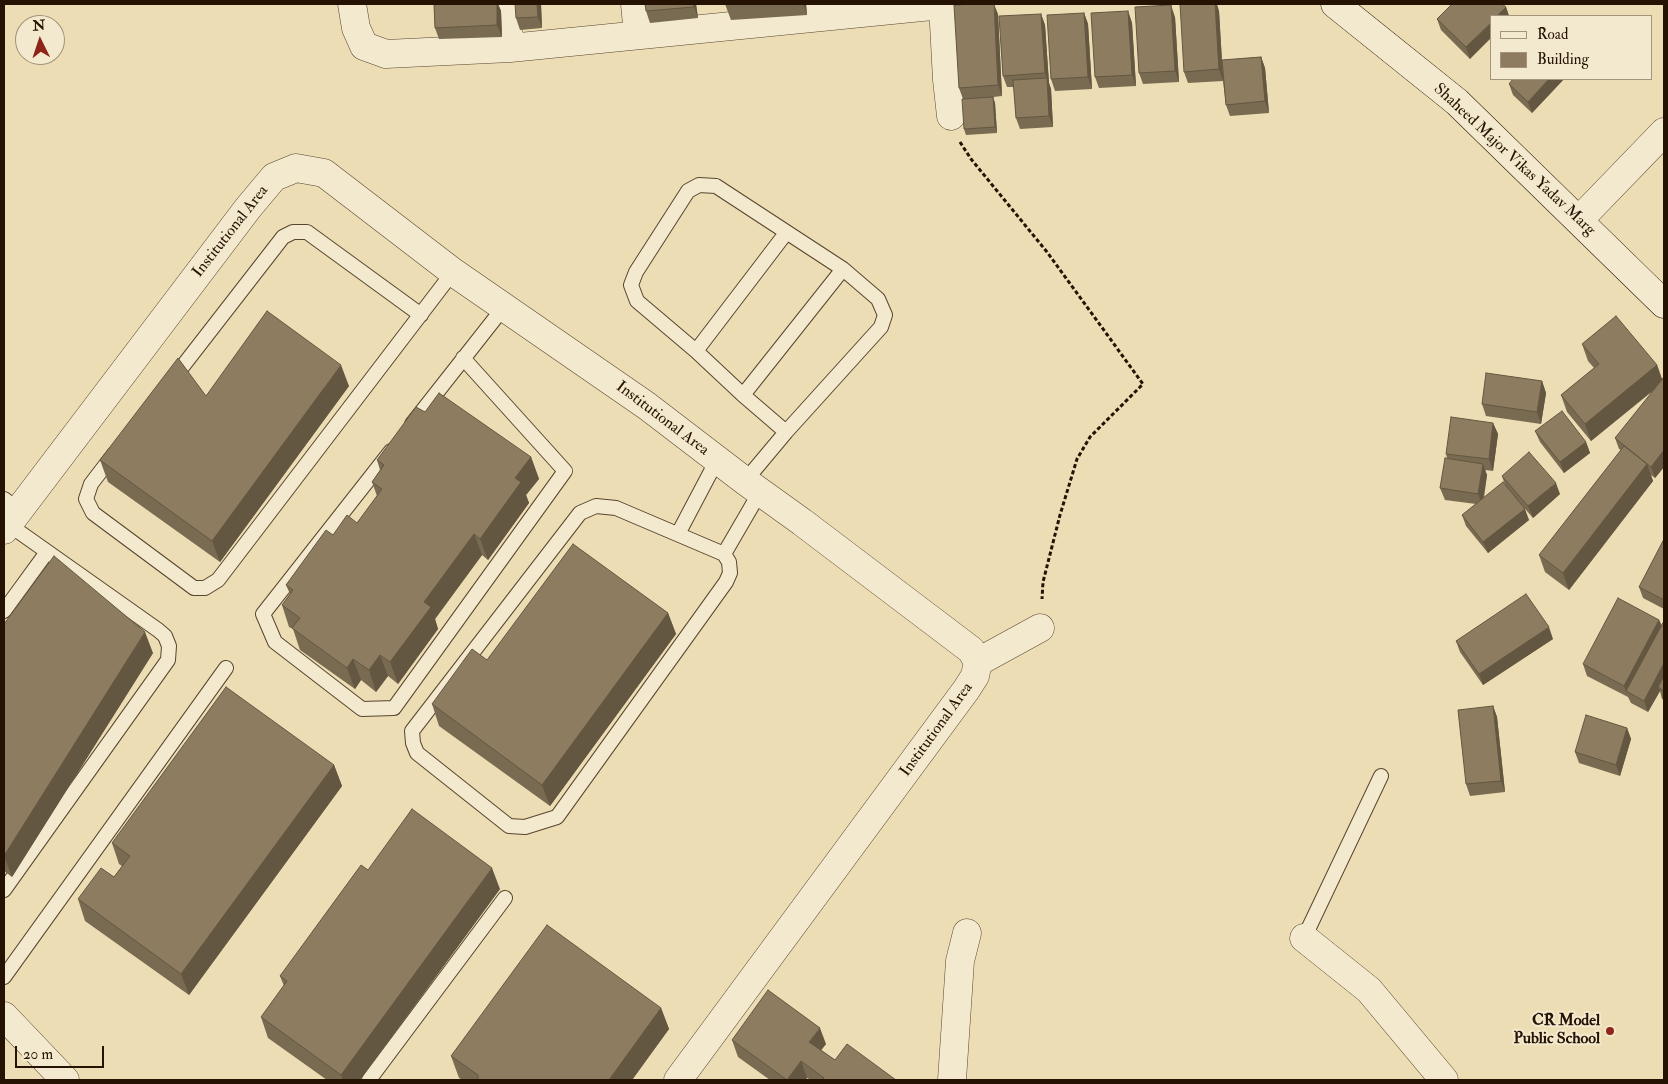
<!DOCTYPE html>
<style>
body{margin:0}
#map{position:relative;width:1668px;height:1084px;overflow:hidden;background:#edddb4;font-family:"IM FELL Double Pica",serif}
canvas{display:block}
.frame{position:absolute;inset:0;border:5px solid #251202;pointer-events:none}
.legend{position:absolute;left:1490px;top:15px;width:162px;height:65px;box-sizing:border-box;background:#f3e9ce;border:1px solid #a1937c;margin:0;padding:6px 9px;list-style:none;font-size:15px;color:#251202}
.legend li{display:flex;align-items:center;gap:10px;height:25px}
.legend b{width:25px;border:1px solid #a1937c}
.north{position:absolute;left:15px;top:15px;width:50px;height:50px;box-sizing:border-box;background:#f3e9ce;border:1px solid #a1937c;border-radius:50%;rotate:356deg;font-size:14px;font-weight:700;line-height:20px;text-align:center;color:#251202}
.north::after{content:'';display:block;margin:auto;width:18px;height:22px;background:#8f2418;clip-path:polygon(50% 0,100% 100%,50% 72%,0 100%)}
.scale{position:absolute;left:15px;top:1046px;width:89px;height:22px;box-sizing:border-box;border:2px solid #251202;border-top:0;padding-left:6px;font-size:15px;line-height:18px;white-space:nowrap;color:#251202;-webkit-text-stroke:4px #f3e9ce;paint-order:stroke}
</style>
<div id="map">
<canvas width="1668" height="1084"></canvas>
<div class="frame"></div>
<ul class="legend">
<li><b style="height:6px;background:#f3e9ce"></b>Road</li>
<li><b style="height:14px;background:#8d7c5f"></b>Building</li>
</ul>
<div class="north">N</div>
<div class="scale">20 m</div>
</div>
<script>
const context = document.querySelector('canvas').getContext('2d');
context.lineJoin = 'round';
const shape = rows => new Path2D(rows.map(r => 'M' + r).join(''));
function trace(path, color, width, dash) { context.strokeStyle = color; context.lineWidth = width; context.lineCap = dash ? 'butt' : 'round'; context.setLineDash(dash || []); context.stroke(path); }
function paint(path, color) { context.fillStyle = color; context.fill(path, 'evenodd'); }
function drawText(font, color, halo, rows, align = 'center') {
  context.font = font + ' "IM FELL Double Pica",serif'; context.lineWidth = 4; context.setLineDash([]); context.textBaseline = 'middle'; context.strokeStyle = halo; context.fillStyle = color; for (const [text, x, y, turn = 0] of rows) {
    context.save(); context.translate(x, y); context.rotate((+turn || 0) * Math.PI / 180); context.textAlign = isNaN(turn) ? turn : align; if (halo) context.strokeText(text, 0, 0); context.fillText(text, 0, 0); context.restore();
  }
}
const lane = shape([
 [696,351,637,301,631,285,636,272,688,191,699,185,716,186,843,269,878,299,885,315,881,327,786,432,745,481],
 [172,380,283,237,293,232,307,232,421,315],
 [743,395,696,351,786,233],
 [412,424,504,307],
 [786,432,743,395,843,269],
 [391,451,263,614,275,642,362,709,394,708,565,471,463,358],
 [114,454,91,484,86,499,93,513,194,588,205,588,218,580,453,272],
 [4,499,19,510],
 [596,506,616,508,724,554,729,562,730,573,726,582,557,817,525,827,509,826,417,753,413,743,412,731,580,513,596,506],
 [678,534,717,460],
 [724,554,760,492],
 [4,611,47,552],
 [4,890,168,660,169,646,165,636,158,630,8,524],
 [1304,938,1381,776],
 [4,977,226,668],
 [369,1080,505,898]
]);
const street = shape([
 [352,4,356,28,364,46,386,54,510,48,952,4],
 [506,4,510,48],
 [635,4,638,35],
 [943,5,947,80,951,116],
 [1579,220,1664,132],
 [4,530,248,208,274,177,296,168,324,173,453,272,647,406,745,481,802,522,971,650,978,662,975,676,966,690,678,1080],
 [978,662,1040,628],
 [1304,938,1369,990,1444,1080],
 [4,1016,65,1080],
 [952,1080,960,961,967,933]
]);
const secondary = shape([
 [1335,4,1457,102,1664,304]
]);
trace(lane, '#57452e', 16);
trace(street, '#57452e', 29);
trace(secondary, '#251202', 29);
trace(shape([
 [960,142,971,159,1047,252,1143,384,1090,437,1077,459,1060,515,1043,582,1042,599]
]), '#251202', 3, [4, 2.5]);
trace(lane, '#f3e9ce', 14);
trace(street, '#f3e9ce', 28);
trace(secondary, '#f3e9ce', 28);
paint(shape([
 [434,4,498,4,501,11,502,37,439,39,435,28],
 [541,4,542,28,520,30,516,18],
 [696,4,698,18,650,23,646,11],
 [725,4,806,4,807,15,731,20],
 [1506,7,1509,16,1492,16,1470,59,1441,30,1437,19],
 [1128,11,1132,23,1136,86,1099,88,1095,77],
 [1219,11,1222,60,1261,57,1265,68,1269,113,1230,116,1226,105,1223,81,1188,83,1184,72],
 [1084,13,1088,24,1092,89,1055,91,1051,79],
 [998,14,1002,96,993,97,995,103,997,133,966,135,964,129,963,99,959,88],
 [1041,14,1045,25,1049,83,1051,89,1053,127,1020,129,1016,118,1014,87,1007,87,1003,76],
 [1175,17,1179,82,1143,84,1139,73],
 [1564,79,1532,113,1513,95,1509,84],
 [1582,344,1657,365,1662,379,1664,377,1664,467,1655,478,1651,475,1653,481,1569,590,1545,572,1539,555,1621,450,1619,449,1615,438,1654,390,1591,441,1567,412,1561,395,1594,368,1588,361],
 [1542,381,1546,393,1541,424,1486,416,1482,404],
 [349,386,220,562,108,482,100,460,206,396],
 [425,412,531,457,539,479,526,495,529,503,488,560,482,555,435,619,438,629,398,684,388,676,376,692,361,680,355,689,300,650,293,629,289,627,282,605,290,594,286,585,333,535,357,523,377,496,372,482,380,470,377,460],
 [1493,423,1498,434,1493,471,1485,470,1487,475,1484,498,1505,485,1502,476,1560,494,1533,518,1519,502,1529,520,1488,553,1466,526,1462,515,1476,504,1445,500,1440,488,1447,458,1446,454],
 [1535,431,1586,442,1590,453,1564,473,1540,442],
 [1664,539,1664,609,1643,598,1639,587],
 [668,613,676,634,550,806,439,726,432,704,487,660],
 [1659,620,1662,626,1664,621,1664,700,1662,699,1660,691,1648,712,1631,703,1628,697,1587,676,1583,664],
 [4,624,153,653,12,877,4,871],
 [1553,639,1483,685,1460,652,1456,641],
 [1493,706,1497,717,1505,792,1470,796,1466,784],
 [1627,728,1631,739,1620,776,1579,763,1575,752],
 [334,765,342,786,189,995,85,921,78,899,114,877,122,866,119,864,112,843],
 [500,889,360,1080,327,1080,268,1038,261,1017,284,986,280,976],
 [661,1008,669,1029,632,1080,463,1080,459,1078,451,1056],
 [732,1040,826,1044,821,1050,835,1060,896,1080,811,1080,807,1078,805,1080,770,1080,738,1057]
]), '#796b52');
paint(shape([
 [497,4,498,4,501,11,502,37,497,25],
 [537,4,541,4,542,28,538,17],
 [693,4,696,4,698,18,694,7],
 [803,4,806,4,807,15],
 [994,4,998,14,1002,96,998,85],
 [1215,4,1217,4,1219,11,1223,81,1219,69],
 [1171,5,1175,17,1179,82,1175,71],
 [1506,7,1509,16,1497,16],
 [1128,11,1132,23,1136,86,1132,75],
 [1084,13,1088,24,1092,89,1088,77],
 [1041,14,1045,25,1049,83,1051,89,1053,127,1049,116,1047,79,1045,73],
 [1492,22,1492,37,1470,59,1466,47],
 [1261,57,1265,68,1269,113,1265,101],
 [1549,79,1564,79,1532,113,1528,102],
 [993,97,995,103,997,133,995,127],
 [341,365,349,386,220,562,212,541],
 [1657,365,1663,382,1591,441,1585,424],
 [1542,381,1546,393,1541,424,1537,412],
 [1493,423,1498,434,1493,471,1489,459],
 [1586,442,1590,453,1564,473,1560,462],
 [1664,450,1664,467,1655,478,1651,467],
 [531,457,539,479,526,495,529,503,488,560,480,539,515,478],
 [1483,464,1487,475,1482,505,1478,494],
 [1647,464,1653,481,1569,590,1563,573],
 [1556,483,1560,494,1533,518,1528,506],
 [1525,509,1529,520,1488,553,1483,542],
 [474,534,482,555,435,619,438,629,398,684,390,662,424,602],
 [668,613,676,634,550,806,542,785],
 [1659,620,1664,631,1626,691,1628,697,1624,686],
 [1549,627,1553,639,1483,685,1479,674],
 [145,632,153,653,12,877,4,856],
 [380,655,388,676,376,692,369,670],
 [353,659,361,680,355,689,347,668],
 [1664,663,1664,682,1658,687,1660,691,1648,712,1644,701],
 [1493,706,1497,717,1505,792,1501,781],
 [1627,728,1631,739,1620,776,1616,765],
 [334,765,342,786,189,995,181,974],
 [492,868,500,889,360,1080,343,1080,341,1075],
 [661,1008,669,1029,632,1080,609,1080],
 [820,1028,826,1044,815,1058,809,1042],
 [801,1061,807,1078,805,1080,787,1080]
]), '#635742');
const building = shape([
 [434,4,497,4,497,25,435,28,434,4],
 [515,4,537,4,538,17,516,18,515,4],
 [645,4,693,4,694,7,646,11,645,4],
 [977,4,994,4,998,85,959,88,954,5,977,4],
 [1180,4,1215,4,1219,69,1184,72,1180,4],
 [1452,4,1502,4,1506,7,1497,16,1492,16,1492,22,1466,47,1437,19,1452,4],
 [1171,5,1175,71,1139,73,1135,7,1171,5],
 [1128,11,1132,75,1095,77,1091,13,1128,11],
 [1084,13,1088,77,1051,79,1047,15,1084,13],
 [1041,14,1045,73,1003,76,999,16,1041,14],
 [1261,57,1265,101,1226,105,1222,60,1261,57],
 [1047,78,1049,116,1016,118,1013,80,1047,78],
 [1513,79,1549,79,1528,102,1509,84,1513,79],
 [993,97,995,127,964,129,962,99,993,97],
 [267,311,341,365,212,541,100,460,178,358,206,396,267,311],
 [1616,316,1657,365,1585,424,1561,395,1599,364,1582,344,1616,316],
 [1486,373,1542,381,1537,412,1482,404,1486,373],
 [1664,377,1664,450,1651,467,1615,438,1664,377],
 [439,393,531,457,515,478,521,482,480,539,474,534,424,602,431,607,390,662,380,655,369,670,353,659,347,668,292,628,300,618,282,605,293,590,286,585,326,530,333,535,347,515,357,523,382,489,372,482,384,465,377,460,416,407,425,412,439,393],
 [1562,411,1586,442,1560,462,1535,431,1562,411],
 [1451,417,1493,423,1489,459,1446,454,1451,417],
 [1624,446,1647,464,1563,573,1539,555,1624,446],
 [1529,452,1556,483,1528,506,1502,476,1529,452],
 [1445,458,1483,464,1478,494,1440,488,1445,458],
 [1503,482,1525,509,1483,542,1462,515,1503,482],
 [1664,539,1664,600,1639,587,1664,539],
 [573,544,668,613,542,785,432,704,472,649,487,660,573,544],
 [54,556,145,632,4,856,4,624,54,556],
 [1526,594,1549,627,1479,674,1456,641,1526,594],
 [1618,598,1659,620,1624,686,1583,664,1618,598],
 [1664,621,1664,663,1644,701,1626,691,1664,621],
 [1664,676,1664,691,1658,687,1664,676],
 [226,687,334,765,181,974,78,899,101,868,114,877,130,856,112,843,226,687],
 [1493,706,1501,781,1466,784,1458,710,1493,706],
 [1586,715,1627,728,1616,765,1575,752,1586,715],
 [412,809,492,868,341,1075,261,1017,287,981,280,976,361,865,368,870,412,809],
 [547,925,661,1008,609,1080,478,1080,478,1075,451,1056,547,925],
 [768,990,820,1028,809,1042,835,1060,847,1044,896,1080,822,1080,824,1078,801,1061,787,1080,732,1040,768,990]
]);
paint(building, '#8d7c5f');
trace(building, '#635742', 1);
for (const [x, y, r, color] of [
 [1610,1031,5,"#8f2418"]
]) { const dot = new Path2D(); dot.arc(x, y, r, 0, 2 * Math.PI); context.fillStyle = color; context.fill(dot); trace(dot, '#f3e9ce', 2); }
drawText('16px', '#251202', '#f3e9ce', [
 ["Shaheed Major Vikas Yadav Marg",1514,160,43],
 ["Institutional Area",231,232,-52],
 ["Institutional Area",662,419,37],
 ["Institutional Area",937,730,-54]
]);
drawText('bold 16px', '#251202', '#f3e9ce', [
 ["CR Model",1600,1022],
 ["Public School",1600,1040]
], 'right');
</script>
